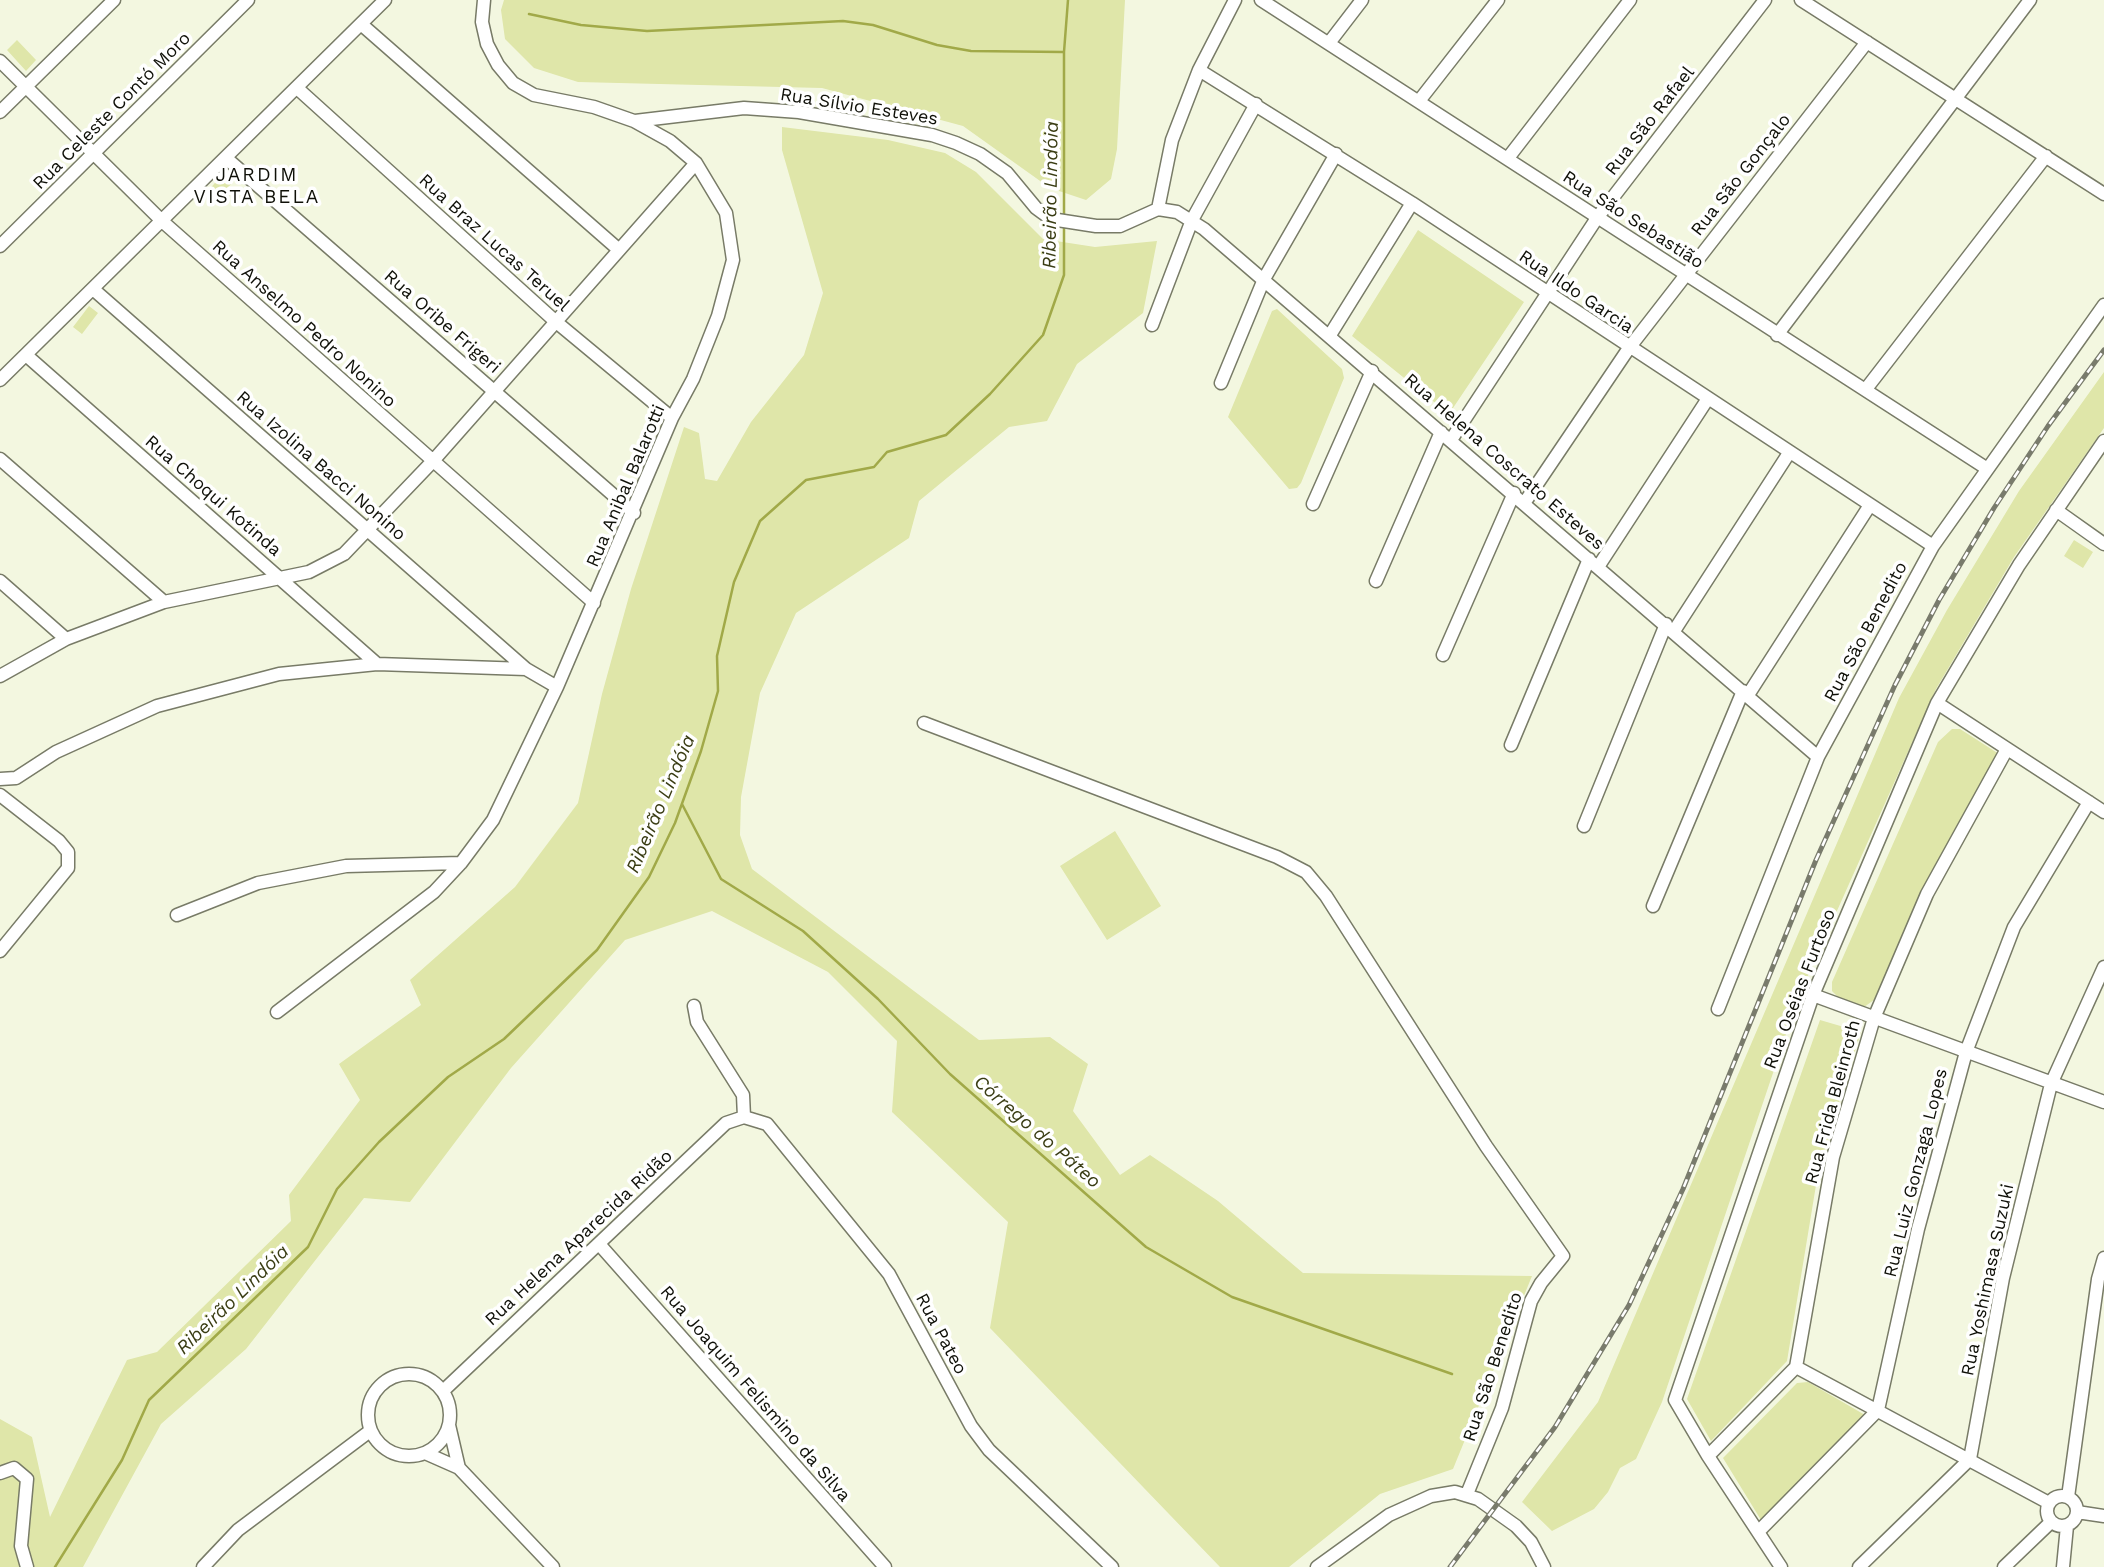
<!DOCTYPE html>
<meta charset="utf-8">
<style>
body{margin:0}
canvas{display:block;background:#f3f7e0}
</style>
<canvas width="2104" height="1567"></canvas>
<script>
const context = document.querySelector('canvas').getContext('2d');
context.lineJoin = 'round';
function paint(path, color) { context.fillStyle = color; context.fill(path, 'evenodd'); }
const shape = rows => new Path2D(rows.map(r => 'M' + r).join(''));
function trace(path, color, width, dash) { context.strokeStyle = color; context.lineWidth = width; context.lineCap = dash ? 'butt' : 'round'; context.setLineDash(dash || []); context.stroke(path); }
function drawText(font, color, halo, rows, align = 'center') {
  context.font = font + ' "Work Sans",sans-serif'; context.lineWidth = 7; context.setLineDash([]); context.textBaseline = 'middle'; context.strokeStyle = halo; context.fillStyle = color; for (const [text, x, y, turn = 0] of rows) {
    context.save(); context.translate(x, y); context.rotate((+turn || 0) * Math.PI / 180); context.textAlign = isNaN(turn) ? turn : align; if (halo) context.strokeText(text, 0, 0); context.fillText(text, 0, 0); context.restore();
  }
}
paint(shape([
 [504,0,1125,0,1117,149,1111,179,1086,200,1050,188,963,126,822,88,578,82,534,68,505,39,501,10],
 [17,40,36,60,26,71,7,50],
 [782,127,888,140,945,153,976,172,1043,239,1095,247,1157,241,1143,313,1077,364,1047,421,1009,427,919,501,909,538,796,613,760,693,741,797,740,835,752,869,979,1040,1050,1037,1088,1064,1073,1111,1120,1175,1150,1155,1218,1201,1303,1273,1532,1276,1453,1469,1380,1494,1289,1567,1220,1567,990,1328,1008,1222,892,1112,897,1041,828,972,712,911,625,940,511,1068,410,1202,364,1198,246,1349,161,1424,83,1567,0,1567,0,1419,32,1437,50,1517,127,1360,157,1352,291,1221,289,1195,360,1100,339,1064,421,1005,410,980,515,887,578,803,602,694,631,589,684,427,699,433,705,479,717,481,751,422,804,355,823,293,782,150],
 [223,174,232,183,215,202,205,194],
 [1418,230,1524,302,1449,414,1352,336],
 [89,306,98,313,82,334,73,327],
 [1277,309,1342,369,1344,378,1301,483,1297,488,1289,489,1228,417,1272,311],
 [2104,372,2104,428,2014,557,1936,689,1799,996,1662,1402,1636,1459,1620,1468,1608,1492,1594,1509,1552,1531,1522,1502,1598,1402,1899,698,1947,610,2019,491],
 [2074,540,2093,552,2083,568,2064,556],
 [1952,729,1960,729,1999,754,1918,901,1874,1000,1864,1007,1838,997,1832,991,1832,982,1938,742],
 [1115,831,1161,906,1107,940,1060,866],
 [1820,1020,1861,1032,1819,1167,1787,1361,1711,1441,1687,1399],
 [1808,1382,1865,1415,1761,1520,1723,1458,1797,1383]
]), '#dfe6a9');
trace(shape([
 [529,14,581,25,647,31,843,21,873,25,937,45,971,51,1063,52],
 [1064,217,1064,52,1068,0],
 [682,804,721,879,803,931,878,999,950,1074,1146,1247,1232,1297,1452,1374],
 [55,1567,122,1460,149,1400,308,1247,337,1189,379,1142,448,1077,504,1039,597,950,649,877,675,823,701,751,718,691,717,656,734,582,760,521,806,480,874,467,887,452,946,435,990,394,1043,335,1064,275,1064,224]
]), '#a1a948', 2.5);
const minor = shape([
 [1261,0,1986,468],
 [1801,0,2104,194],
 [361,24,618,249],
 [1329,43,1362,0],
 [0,61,162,221,594,603],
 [1199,70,1412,203,1933,546],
 [297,88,555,321,672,418],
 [1419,101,1498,0],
 [0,112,114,0],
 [635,121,744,108,799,112,932,135,956,143,980,154,1007,173,1036,208,1051,219,1096,226,1120,226,1158,209],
 [226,158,634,513],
 [1508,158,1630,0],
 [1158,209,1177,212,1204,229,1818,757],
 [1158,209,1172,140,1199,70,1235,0],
 [0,246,248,0],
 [93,289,526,669],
 [1152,325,1192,220,1256,104],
 [1330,335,1412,203],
 [1777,335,2030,0],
 [26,355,377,664],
 [0,380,385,0],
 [1221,383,1264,279,1336,154],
 [1866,389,2046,156],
 [1451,440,1597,218,1765,0],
 [0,459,164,602],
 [1525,502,1629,348,1867,42],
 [1313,504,1372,371],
 [2056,510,2104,544],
 [1598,567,1707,400],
 [0,581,66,639],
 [1376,581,1441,432],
 [1674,631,1789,453],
 [1443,655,1514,493],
 [0,676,66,639,164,602,309,572,344,554,432,462,696,163],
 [1748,695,1870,505],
 [1937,703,2104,812],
 [924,723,1277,857,1306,872,1326,896,1486,1146,1563,1256,1541,1283,1531,1301,1502,1408,1467,1494],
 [1511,745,1589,559],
 [0,779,16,778,56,752,157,706,279,674,377,664,526,669,557,687],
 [0,795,59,841,68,852,68,868,0,951],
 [1584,826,1666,624],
 [1653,906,1743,691],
 [177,915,258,883,346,866,461,863],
 [1813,995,2104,1102],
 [694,1006,697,1022,743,1095,744,1117],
 [1718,1009,1818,757,1933,546,2104,305],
 [277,1012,434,892,461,863,493,820,557,687,672,418,693,379,718,316,733,260,726,213,696,163,670,141,634,121,594,107,534,95,513,83,498,65,487,44,482,22,484,0],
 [744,1117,767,1124,889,1274,971,1426,989,1450,1112,1567],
 [599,1244,885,1567],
 [1796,1367,2049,1503],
 '368 1415a41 41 0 1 1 82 0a41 41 0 1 1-82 0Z',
 [443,1391,726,1123,744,1117],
 [449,1425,459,1468],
 [425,1453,459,1468,553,1567],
 [1708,1456,1796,1367,1833,1157,1874,1018,1927,894,2007,749],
 [0,1473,14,1468,27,1479,21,1546,27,1567],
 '2047 1511a15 15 0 1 1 30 0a15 15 0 1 1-30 0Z',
 [2068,1497,2098,1279,2104,1258],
 [2077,1512,2104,1516],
 [1758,1532,1878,1410,1918,1229,1966,1052,2014,927,2089,802],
 [203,1567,238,1530,370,1431],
 [1317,1567,1389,1515,1431,1496,1455,1492,1478,1499,1516,1526,1531,1542,1544,1567],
 [1781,1567,1708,1456,1675,1400,1813,995,1937,703,2019,565,2104,441],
 [1859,1567,1970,1459,2003,1278,2051,1084,2104,967],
 [2004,1567,2051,1522],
 [2063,1567,2067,1526]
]);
trace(minor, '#787b67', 15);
trace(minor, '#fff', 12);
const rail = shape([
 [1450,1567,1555,1427,1629,1305,1683,1189,1816,860,1895,685,1939,600,1994,508,2048,426,2104,350]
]);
trace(rail, '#797b6c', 5);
trace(rail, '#fff', 2.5, [8]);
drawText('18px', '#0f1008', '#fff', [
 ["Rua Sílvio Esteves",859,107,9],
 ["Rua Celeste Contó Moro",112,111,-45],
 ["Rua São Rafael",1650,121,-52],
 ["Rua São Gonçalo",1741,175,-52],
 ["Rua São Sebastião",1633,220,33],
 ["Rua Braz Lucas Teruel",494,243,42],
 ["Rua Ildo Garcia",1576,292,34],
 ["Rua Oribe Frigeri",442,322,41],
 ["Rua Anselmo Pedro Nonino",304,324,42],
 ["Rua Helena Coscrato Esteves",1504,462,41],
 ["Rua Izolina Bacci Nonino",321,466,41],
 ["Rua Anibal Balarotti",626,486,-67],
 ["Rua Choqui Kotinda",213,496,41],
 ["Rua São Benedito",1866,632,-62],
 ["Rua Oséias Furtoso",1800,989,-69],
 ["Rua Frida Bleinroth",1833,1102,-75],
 ["Rua Luiz Gonzaga Lopes",1916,1173,-76],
 ["Rua Helena Aparecida Ridão",579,1238,-43],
 ["Rua Yoshimasa Suzuki",1988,1280,-78],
 ["Rua Pateo",941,1334,62],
 ["Rua São Benedito",1493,1367,-72],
 ["Rua Joaquim Felismino da Silva",755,1394,49]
]);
context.letterSpacing = '2px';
drawText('19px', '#0f1008', '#fff', [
 ["JARDIM",257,175],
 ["VISTA BELA",257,197]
]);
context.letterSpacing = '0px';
drawText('italic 19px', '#3a3d14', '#fff', [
 ["Ribeirão Lindóia",1051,195,-89],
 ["Ribeirão Lindóia",661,804,-67],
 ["Córrego do Páteo",1037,1132,41],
 ["Ribeirão Lindóia",233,1300,-44]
]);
</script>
